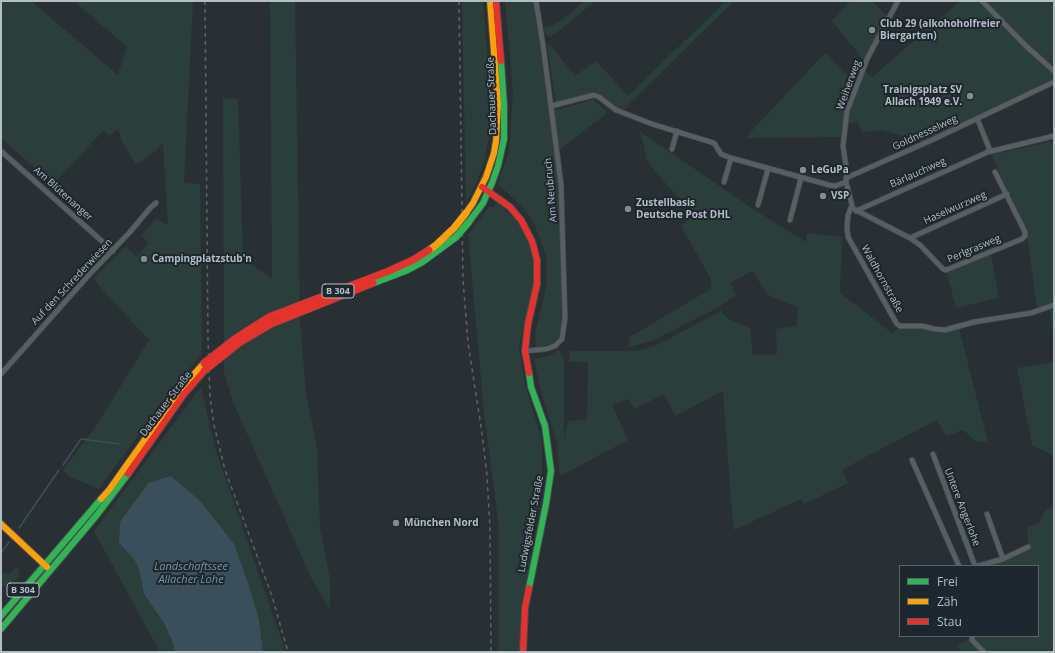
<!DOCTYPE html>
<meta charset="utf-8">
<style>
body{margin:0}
#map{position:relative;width:1055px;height:653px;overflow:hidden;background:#293034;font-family:"Open Sans",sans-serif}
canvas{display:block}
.frame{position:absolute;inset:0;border:2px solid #b3bdc4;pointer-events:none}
.legend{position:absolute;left:899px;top:565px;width:140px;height:72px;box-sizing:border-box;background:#1d272d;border:1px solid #596369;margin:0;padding:5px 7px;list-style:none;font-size:12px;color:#b3bdc4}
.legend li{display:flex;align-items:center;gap:8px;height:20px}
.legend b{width:20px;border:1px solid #596369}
</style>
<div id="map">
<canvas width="1055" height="653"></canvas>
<div class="frame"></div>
<ul class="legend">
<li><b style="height:5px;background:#30b455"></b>Frei</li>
<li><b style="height:5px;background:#ff9f0a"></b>Zäh</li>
<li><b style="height:5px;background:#e5322d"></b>Stau</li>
</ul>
</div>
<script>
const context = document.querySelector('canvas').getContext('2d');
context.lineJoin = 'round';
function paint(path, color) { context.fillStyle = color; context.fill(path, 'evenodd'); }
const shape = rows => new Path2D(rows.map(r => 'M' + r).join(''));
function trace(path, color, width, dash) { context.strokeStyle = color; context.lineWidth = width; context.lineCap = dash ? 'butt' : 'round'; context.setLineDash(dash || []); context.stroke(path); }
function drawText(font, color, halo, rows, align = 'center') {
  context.font = font + ' "Open Sans",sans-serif'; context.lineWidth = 4; context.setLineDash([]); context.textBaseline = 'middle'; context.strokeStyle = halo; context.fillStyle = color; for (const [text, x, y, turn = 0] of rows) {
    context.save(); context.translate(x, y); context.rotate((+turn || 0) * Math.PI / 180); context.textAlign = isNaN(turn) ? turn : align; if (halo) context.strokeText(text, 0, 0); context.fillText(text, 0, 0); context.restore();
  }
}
paint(shape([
 [1,1,31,1,118,75,127,47,74,1,193,1,184,183,200,184,202,354,175,385,99,489,68,476,63,470,98,423,149,340,93,279,126,246,136,257,149,243,141,235,156,219,168,225,163,143,156,151,139,163,135,163,122,142,119,131,117,129,111,135,108,134,104,130,53,184,1,138],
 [270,1,295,1,300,321,306,393,317,448,320,528,330,579,330,609,313,582,233,402,224,372,223,98,238,99,243,259,272,278],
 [462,1,483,1,490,85,491,127,484,162,476,184,466,203],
 [505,1,533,1,549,105,558,110,594,99,607,113,556,152,562,263,563,318,562,330,559,337,554,344,536,347,535,334,546,288,547,258,534,223,523,208,498,184,509,151,513,92],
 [584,1,595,1,559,31,549,37,544,32,544,28,552,26,563,19],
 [726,1,734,1,622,111,595,91,556,103,547,44,550,44,575,76,596,61,628,96],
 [851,1,872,1,888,17,866,63,832,21],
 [960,1,1054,1,1054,81,920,144,920,141,882,130,862,132,857,121,844,125,842,137,745,138,825,53,858,85,863,70,872,77],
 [639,131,756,211,806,242,807,233,842,237,840,293,892,333,897,329,925,328,942,333,959,328,988,443,976,441,963,430,946,436,937,420,873,453,842,470,848,483,804,504,801,499,734,530,731,500,723,391,675,416,664,394,634,409,628,399,612,405,628,440,560,476,557,444,539,385,534,359,550,355,559,350,564,359,564,440,568,421,587,420,588,362,569,362,570,351,638,351,657,345,721,311,727,318,750,328,753,355,777,354,776,329,797,326,798,307,768,295,752,271,730,283,736,295,719,307,652,341,629,347,628,338,711,289,711,279,681,226,695,214,668,186,647,161,643,141],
 [1054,141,1054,345,1049,306,1037,310,1028,240,992,155],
 [497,202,513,217,525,233,530,242,535,267,535,282,519,346,525,385,542,440,542,489,531,550,522,619,520,652,499,652,499,528,484,412,468,235,490,206,494,207],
 [991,254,999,298,956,308,947,273],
 [1054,362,1054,456,1032,445,1017,368],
 [201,387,215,448,283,644,285,652,263,652,259,620,171,476,148,483,120,522,119,543,134,559,139,569,144,594,164,623,172,641,175,652,160,652,94,531],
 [1054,506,1054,652,960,652,958,646,970,639,970,636,1038,636,1038,566,987,566,996,564,1029,547,1027,529,1030,526,1039,522,1046,510],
 [17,567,20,572,18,578,1,588,1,575,5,573,9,574]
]), '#2c3e3a');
paint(shape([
 [171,476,201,502,234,544,248,583,259,620,263,652,175,652,172,641,164,623,144,594,139,569,134,559,119,543,120,522,148,483]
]), '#3b4f5b');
trace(shape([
 [63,465,81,439,120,444],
 [19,528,59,470],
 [1,553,9,542]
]), '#3b4f5b', 1.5);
const street = shape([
 [898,1,868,57,847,111,843,146,847,173,846,182,852,205,848,215,847,227,848,237,894,319,897,324,900,326,922,326,935,329,945,330,974,322,1031,313,1054,305],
 [982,1,1026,46,1054,71],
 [551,106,594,95,599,97,616,110,652,124,714,143,721,154,731,158,829,185,835,186,846,182],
 [977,118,989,148,988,152,1054,136],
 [672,149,677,131],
 [1,151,113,251],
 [846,178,932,140,1054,82],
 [724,182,731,158],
 [758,205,768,169],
 [852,208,910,238,920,245,943,269,946,270,1022,239,1025,236,1025,232,995,172],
 [856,211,988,152],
 [790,220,801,178],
 [910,238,1007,194],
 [525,351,546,349,555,346,562,339,565,318,561,184,543,45,536,1],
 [1,374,88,276,130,232,151,207,156,203],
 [933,454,975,566],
 [912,460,959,566],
 [987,514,1003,559],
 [978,566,1003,559,1028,547],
 [972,636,972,640,984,652]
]);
const fast = shape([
 [468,223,483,203,492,183,498,166,504,139,504,106,501,61],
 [529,373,531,387,545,426,551,471,546,504,529,588],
 [1,616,101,499],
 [1,629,96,516,128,474]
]);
const slow = shape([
 [466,213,473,203,486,177,494,153,496,141,498,104,490,1],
 [101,499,109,490,180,390,204,363],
 [1,524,47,567]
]);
const jam = shape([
 [496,1,501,61],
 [482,187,510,207,521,220,532,241,537,260,537,284,528,324,525,351,529,373],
 [128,474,184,394,205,370],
 [523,652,525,608,529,588]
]);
trace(street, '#464c4f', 6);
trace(fast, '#464c4f', 8);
trace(slow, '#464c4f', 8);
trace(jam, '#464c4f', 8);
trace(street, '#585e62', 4.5);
trace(fast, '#30b455', 6);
trace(slow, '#ff9f0a', 6);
trace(jam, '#e5322d', 6);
trace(shape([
 [205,1,208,341,210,397,214,425,225,470,272,596,288,652],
 [459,1,463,280,468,343,482,433,487,476,490,528,491,652]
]), '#5d6266', 1.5, [4, 4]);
const fastBridge = shape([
 [373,283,407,270,422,262,456,237,468,223]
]);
const slowBridge = shape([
 [429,250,436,245,454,228,466,213]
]);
const jamBridge = shape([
 [204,363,236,338,269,317,389,271,413,260,429,250],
 [205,370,239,343,271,324,373,283]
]);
trace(fastBridge, '#464d51', 8, []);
trace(slowBridge, '#464d51', 8, []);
trace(jamBridge, '#464d51', 8, []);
trace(fastBridge, '#30b455', 7);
trace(slowBridge, '#ff9f0a', 7);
trace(jamBridge, '#e5322d', 7);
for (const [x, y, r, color] of [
 [872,30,4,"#838c92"],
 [970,96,4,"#838c92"],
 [803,170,4,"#838c92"],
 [823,196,4,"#838c92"],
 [628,209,4,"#838c92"],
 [144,259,4,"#838c92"],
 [396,523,4,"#838c92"]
]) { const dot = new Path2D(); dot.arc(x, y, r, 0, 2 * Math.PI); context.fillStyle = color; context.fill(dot); trace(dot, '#1d272d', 1.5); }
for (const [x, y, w] of [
 [338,291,32],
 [23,590,32]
]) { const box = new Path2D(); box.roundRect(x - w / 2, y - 7, w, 14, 3); context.fillStyle = '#1d272d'; context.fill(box); trace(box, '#b3bdc4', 1); }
drawText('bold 9px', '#b3bdc4', null, [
 ["B 304",338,291],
 ["B 304",23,590]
]);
drawText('bold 10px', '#b3bdc4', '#1d272d', [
 ["Club 29 (alkohoholfreier",880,24],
 ["Biergarten)",880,36],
 ["Trainigsplatz SV",962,90,"right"],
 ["Allach 1949 e.V.",962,102,"right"],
 ["LeGuPa",811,170],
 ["VSP",831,196],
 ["Zustellbasis",636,203],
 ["Deutsche Post DHL",636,215],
 ["Campingplatzstub'n",152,259],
 ["München Nord",404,523]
], 'left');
drawText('10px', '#b3bdc4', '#1d272d', [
 ["Weiherweg",849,85,-70],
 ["Dachauer Straße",492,96,-92],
 ["Goldnesselweg",925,133,-25],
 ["Bärlauchweg",918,173,-24],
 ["Am Neubruch",551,190,-95],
 ["Am Blütenanger",63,194,42],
 ["Haselwurzweg",955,208,-24],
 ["Perlgrasweg",974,249,-23],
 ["Waldhornstraße",882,279,61],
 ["Auf den Schrederwiesen",72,282,-47],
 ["Dachauer Straße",166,404,-53],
 ["Untere Angerlohe",962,507,69],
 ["Ludwigsfelder Straße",531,524,-79]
]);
drawText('italic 11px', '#7894a4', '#1d272d', [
 ["Landschaftssee",191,567],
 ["Allacher Lohe",191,580]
]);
</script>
